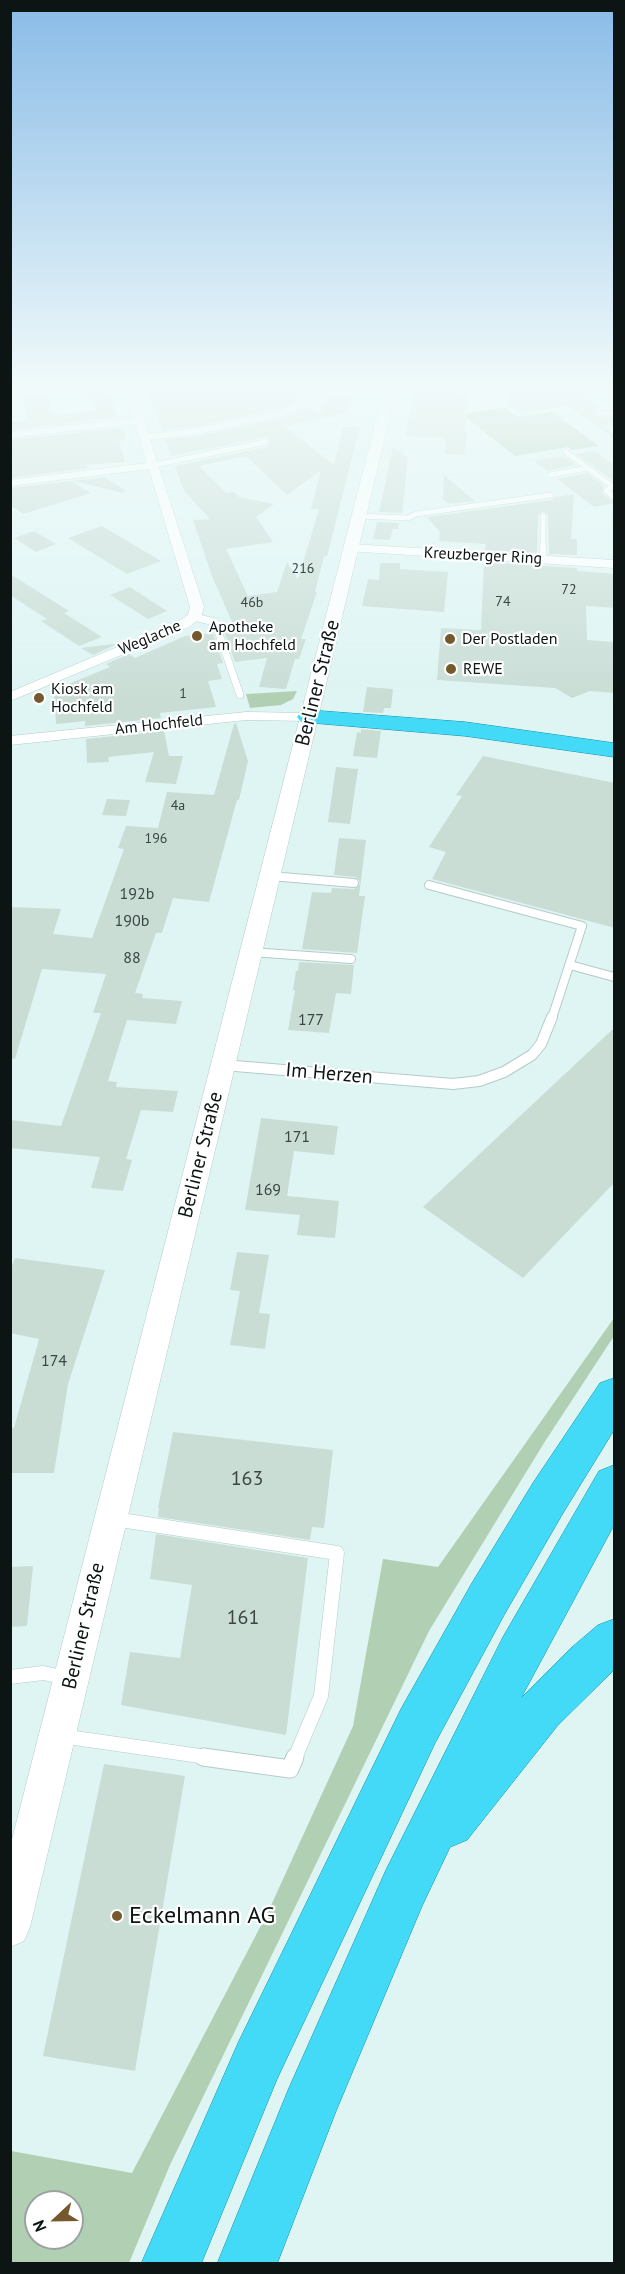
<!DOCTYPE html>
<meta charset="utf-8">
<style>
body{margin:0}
#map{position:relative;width:625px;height:2274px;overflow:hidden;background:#def5f4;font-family:"PT Sans",sans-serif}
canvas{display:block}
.frame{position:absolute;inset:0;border:12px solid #0c1414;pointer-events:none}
.north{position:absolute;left:24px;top:2190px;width:60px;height:60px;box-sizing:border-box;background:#fff;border:2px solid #9ea1a1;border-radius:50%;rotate:248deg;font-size:16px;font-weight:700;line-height:24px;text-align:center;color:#0c1414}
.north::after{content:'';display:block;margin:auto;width:21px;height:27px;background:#75582b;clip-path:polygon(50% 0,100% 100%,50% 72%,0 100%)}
</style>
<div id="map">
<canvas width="625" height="2274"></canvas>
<div class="frame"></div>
<div class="north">N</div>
</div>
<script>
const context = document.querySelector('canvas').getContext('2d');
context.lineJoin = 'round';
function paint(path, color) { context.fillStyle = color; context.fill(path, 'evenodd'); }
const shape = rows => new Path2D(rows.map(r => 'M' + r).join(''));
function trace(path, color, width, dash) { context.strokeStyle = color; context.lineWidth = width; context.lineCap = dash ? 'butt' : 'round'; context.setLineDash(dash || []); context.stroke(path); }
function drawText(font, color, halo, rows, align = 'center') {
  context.font = font + ' "PT Sans",sans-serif'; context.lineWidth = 4.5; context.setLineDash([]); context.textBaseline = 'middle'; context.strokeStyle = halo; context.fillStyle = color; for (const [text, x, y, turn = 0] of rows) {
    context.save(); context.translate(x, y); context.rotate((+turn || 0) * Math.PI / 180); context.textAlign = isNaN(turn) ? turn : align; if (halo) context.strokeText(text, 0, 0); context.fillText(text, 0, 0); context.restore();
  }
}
paint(shape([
 [504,407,517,417,552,412,599,446,572,450,568,447,515,456,462,414],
 [297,691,293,699,281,705,250,708,246,694],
 [614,1318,614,1336,544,1443,429,1631,170,2165,129,2263,11,2263,11,2151,132,2173,268,1912,353,1726,383,1559,438,1567],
 [36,2202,72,2202,72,2238,36,2238]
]), '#b1d0b3');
paint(shape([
 [144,382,190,382,188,387,192,391,210,386,213,382,239,382,241,387,274,382,290,393,294,392,299,399,280,409,198,426,162,430],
 [445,382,469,382,468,385,456,385,451,389,454,394,468,395,465,430,468,432,464,455,445,454,446,438,405,436,416,384,444,385],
 [549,382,582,382,582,394,602,408,594,409,593,416,615,418,615,422,609,424,607,428,615,439,566,405,521,414,508,405,509,386,549,388],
 [104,386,116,406,113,406,118,417,10,430,10,422,29,420,23,398,48,395,54,415,98,410,86,390],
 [326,397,353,398,348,413,284,426,334,465,343,427,360,427,327,556,324,556,315,592,317,592,301,639,306,639,299,659,295,659,286,689,259,687,267,658,235,662,224,632,236,631,212,576,193,520,210,519,184,491,175,466,267,447,271,440,265,437,171,456,165,440,198,436,288,417,311,408,320,414],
 [246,456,287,495,321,470,311,509,319,509,298,579,287,562,277,592,248,596,226,549,273,542,256,517,274,504,239,497,234,492,226,493,199,466],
 [122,428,126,438,119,442,125,462,85,465,89,468,10,478,10,440],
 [393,446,408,458,402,513,379,512],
 [594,451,615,465,615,482,576,454],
 [563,456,576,465,547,471,534,461],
 [587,473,604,486,602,493,615,503,594,507,557,479],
 [444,475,475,501,449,504,443,499],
 [104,477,125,490,123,493,73,481],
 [71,481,91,493,23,514,10,505,10,488],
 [574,494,571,539,577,539,577,555,549,554,548,516,544,511,538,515,537,553,485,550,486,544,439,541,440,532,427,517,552,500,555,497],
 [377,522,399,523,398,529,393,529,390,540,373,539],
 [102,526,161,561,127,574,68,538],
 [34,531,56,544,36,552,14,538],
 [484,562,577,568,577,571,615,574,615,608,586,606,587,640,615,642,615,693,590,691,572,698,555,688,437,680,441,628,481,630],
 [380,563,400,563,400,569,448,572,444,612,362,606,368,579,379,580],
 [10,574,69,611,64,613,102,637,79,646,41,621,47,619,10,595],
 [130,587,167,611,148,619,110,595],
 [213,633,223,663,217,664,222,679,208,681,216,707,160,713,161,718,85,726,85,721,56,724,54,690,110,667,106,664,129,654,135,658,185,636],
 [113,644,115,645,93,655,81,648],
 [367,687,393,689,391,708,384,708,383,713,363,712],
 [236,723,248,761,239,800,237,800,209,902,173,898,162,933,156,933,135,993,143,994,142,998,182,1001,176,1024,127,1020,108,1081,117,1082,116,1087,178,1091,173,1112,141,1110,126,1159,132,1160,123,1191,91,1188,100,1157,10,1148,10,1120,61,1126,101,1013,93,1013,106,974,42,969,15,1059,10,1058,10,907,61,909,53,934,92,938,124,849,118,848,126,826,158,828,167,792,214,795,234,724],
 [361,729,381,731,377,758,353,756,357,732,361,733],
 [164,731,169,756,183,756,176,784,145,782,154,752,108,757,109,762,87,763,86,739],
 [483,756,615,783,615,928,432,879,446,852,429,847,462,796,456,795],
 [336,767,358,769,350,824,328,822],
 [107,799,130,800,126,816,102,815],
 [339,838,366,840,359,896,365,896,357,953,302,949,312,892,331,893,332,888,354,889,360,884,359,880,355,877,334,875],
 [299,962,354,965,351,994,336,993,329,1033,288,1030,295,990,293,990,296,971,298,971],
 [615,1027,615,1182,523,1278,423,1207],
 [261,1118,338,1126,334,1155,294,1151,287,1196,339,1201,335,1238,297,1235,300,1215,245,1210],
 [237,1252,269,1255,259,1313,270,1314,265,1349,230,1345,240,1291,230,1290],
 [15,1258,105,1270,68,1384,54,1473,10,1473,10,1428,14,1428,39,1339,10,1333,10,1271],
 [173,1432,333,1450,324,1528,312,1527,310,1540,158,1517,159,1508,158,1508],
 [156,1534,308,1558,286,1735,121,1705,130,1652,180,1658,192,1585,150,1579],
 [33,1566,27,1626,10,1627,10,1567],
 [104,1764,185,1776,135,2071,43,2056]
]), '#c9ddd5');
const serviceFar5 = shape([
 [609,382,609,396,614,400],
 [193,386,208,382],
 [456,390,493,391],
 [597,413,614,413],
 [614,427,612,428,614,432],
 [566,452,612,486,606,491,614,497],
 [154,465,266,442],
 [550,475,588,468],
 [359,516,408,518,416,514,551,495],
 [543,516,543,549]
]);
const serviceFar4 = shape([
 [543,547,543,560],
 [194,617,215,622,240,695]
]);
const serviceFar3 = shape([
 [270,876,354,883],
 [429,885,582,926,552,1018],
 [251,952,351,959],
 [570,965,614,977]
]);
const serviceFar2 = shape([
 [223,1065,453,1084,479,1081,504,1072,532,1055,541,1044,552,1017]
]);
const serviceFar1 = shape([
 [114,1519,337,1553,321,1696,295,1758],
 [10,1677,43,1673,68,1678],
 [61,1736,214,1758]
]);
const service = shape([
 [203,1757,290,1769,295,1757]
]);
const minor = shape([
 [122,382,132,382,149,434,198,428,281,411,308,397,306,382,316,382,318,398,312,405,288,415,198,434,150,440,204,607,201,617,189,627,10,701,10,692,179,621,188,615,190,607,149,469,10,486,10,480,147,463,135,424,10,438,10,432,133,418,122,382],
 [489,382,499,382,497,407,492,410,487,407,489,382],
 [351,544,614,560,614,568,347,551,347,545,351,544],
 [246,712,309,713,316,717,309,721,246,720,10,745,10,736,246,712]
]);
const tertiary = shape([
 [71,382,106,382,100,386,10,397,10,389,71,382],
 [386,382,398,382,30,1927,24,1941,10,1947,10,1847,386,382]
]);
const trunk = shape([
 [309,710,465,722,614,743,614,757,465,736,301,722,297,717,301,712,309,710],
 [614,1378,614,1430,563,1513,504,1615,435,1743,277,2079,201,2264,141,2264,239,2041,401,1709,472,1583,533,1483,600,1383,614,1378],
 [614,1465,614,1525,521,1698,571,1648,598,1625,614,1619,614,1670,558,1725,467,1840,450,1847,422,1906,336,2111,277,2264,217,2264,289,2088,386,1870,503,1637,599,1471,614,1465]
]);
trace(serviceFar5, '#b4cbc9', 6);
trace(serviceFar4, '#b4cbc9', 8);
trace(serviceFar3, '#b4cbc9', 10);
trace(serviceFar2, '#b4cbc9', 12);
trace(serviceFar1, '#b4cbc9', 15);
trace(service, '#b4cbc9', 19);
trace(minor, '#b4cbc9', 1);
trace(tertiary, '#b4cbc9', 1);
trace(trunk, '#118fa6', 1);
trace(serviceFar5, '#fff', 5);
trace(serviceFar4, '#fff', 7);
trace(serviceFar3, '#fff', 8);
trace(serviceFar2, '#fff', 10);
trace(serviceFar1, '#fff', 14);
trace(service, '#fff', 17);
paint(minor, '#fff');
paint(tertiary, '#fff');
paint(trunk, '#42daf7');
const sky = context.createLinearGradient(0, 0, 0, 700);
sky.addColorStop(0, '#89bbe7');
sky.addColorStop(0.55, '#f0fafa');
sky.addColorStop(1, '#f0fafa00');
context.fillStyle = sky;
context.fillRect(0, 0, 625, 700);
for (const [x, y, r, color] of [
 [197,636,6,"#75582b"],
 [450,639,6,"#75582b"],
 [451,669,6,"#75582b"],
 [39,698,6,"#75582b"],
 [117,1916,6,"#75582b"]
]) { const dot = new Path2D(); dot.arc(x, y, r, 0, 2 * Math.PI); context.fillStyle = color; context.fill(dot); trace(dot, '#fff', 2); }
drawText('14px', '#3b4644', null, [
 ["216",303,569],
 ["72",569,590],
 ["74",503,602],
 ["46b",252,603],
 ["1",183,694],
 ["4a",178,806],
 ["196",156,839]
]);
drawText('16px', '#0c1414', '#fff', [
 ["Kreuzberger Ring",483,556,3],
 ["Weglache",150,638,-23],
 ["Am Hochfeld",159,725,-6]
]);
drawText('16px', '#0c1414', '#fff', [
 ["Apotheke",209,627],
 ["am Hochfeld",209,645],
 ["Der Postladen",462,639],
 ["REWE",463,669],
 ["Kiosk am",51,689],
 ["Hochfeld",51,707]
], 'left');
drawText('16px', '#3b4644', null, [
 ["192b",137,894],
 ["190b",132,921],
 ["88",132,958],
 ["177",311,1020],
 ["171",297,1137],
 ["169",268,1190],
 ["174",54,1361]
]);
drawText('20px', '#0c1414', '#fff', [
 ["Berliner Straße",318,683,-76],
 ["Im Herzen",329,1074,5],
 ["Berliner Straße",201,1155,-76],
 ["Berliner Straße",84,1626,-77]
]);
drawText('20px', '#3b4644', null, [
 ["163",247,1479],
 ["161",243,1618]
]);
drawText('24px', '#0c1414', '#fff', [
 ["Eckelmann AG",129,1916]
], 'left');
</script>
